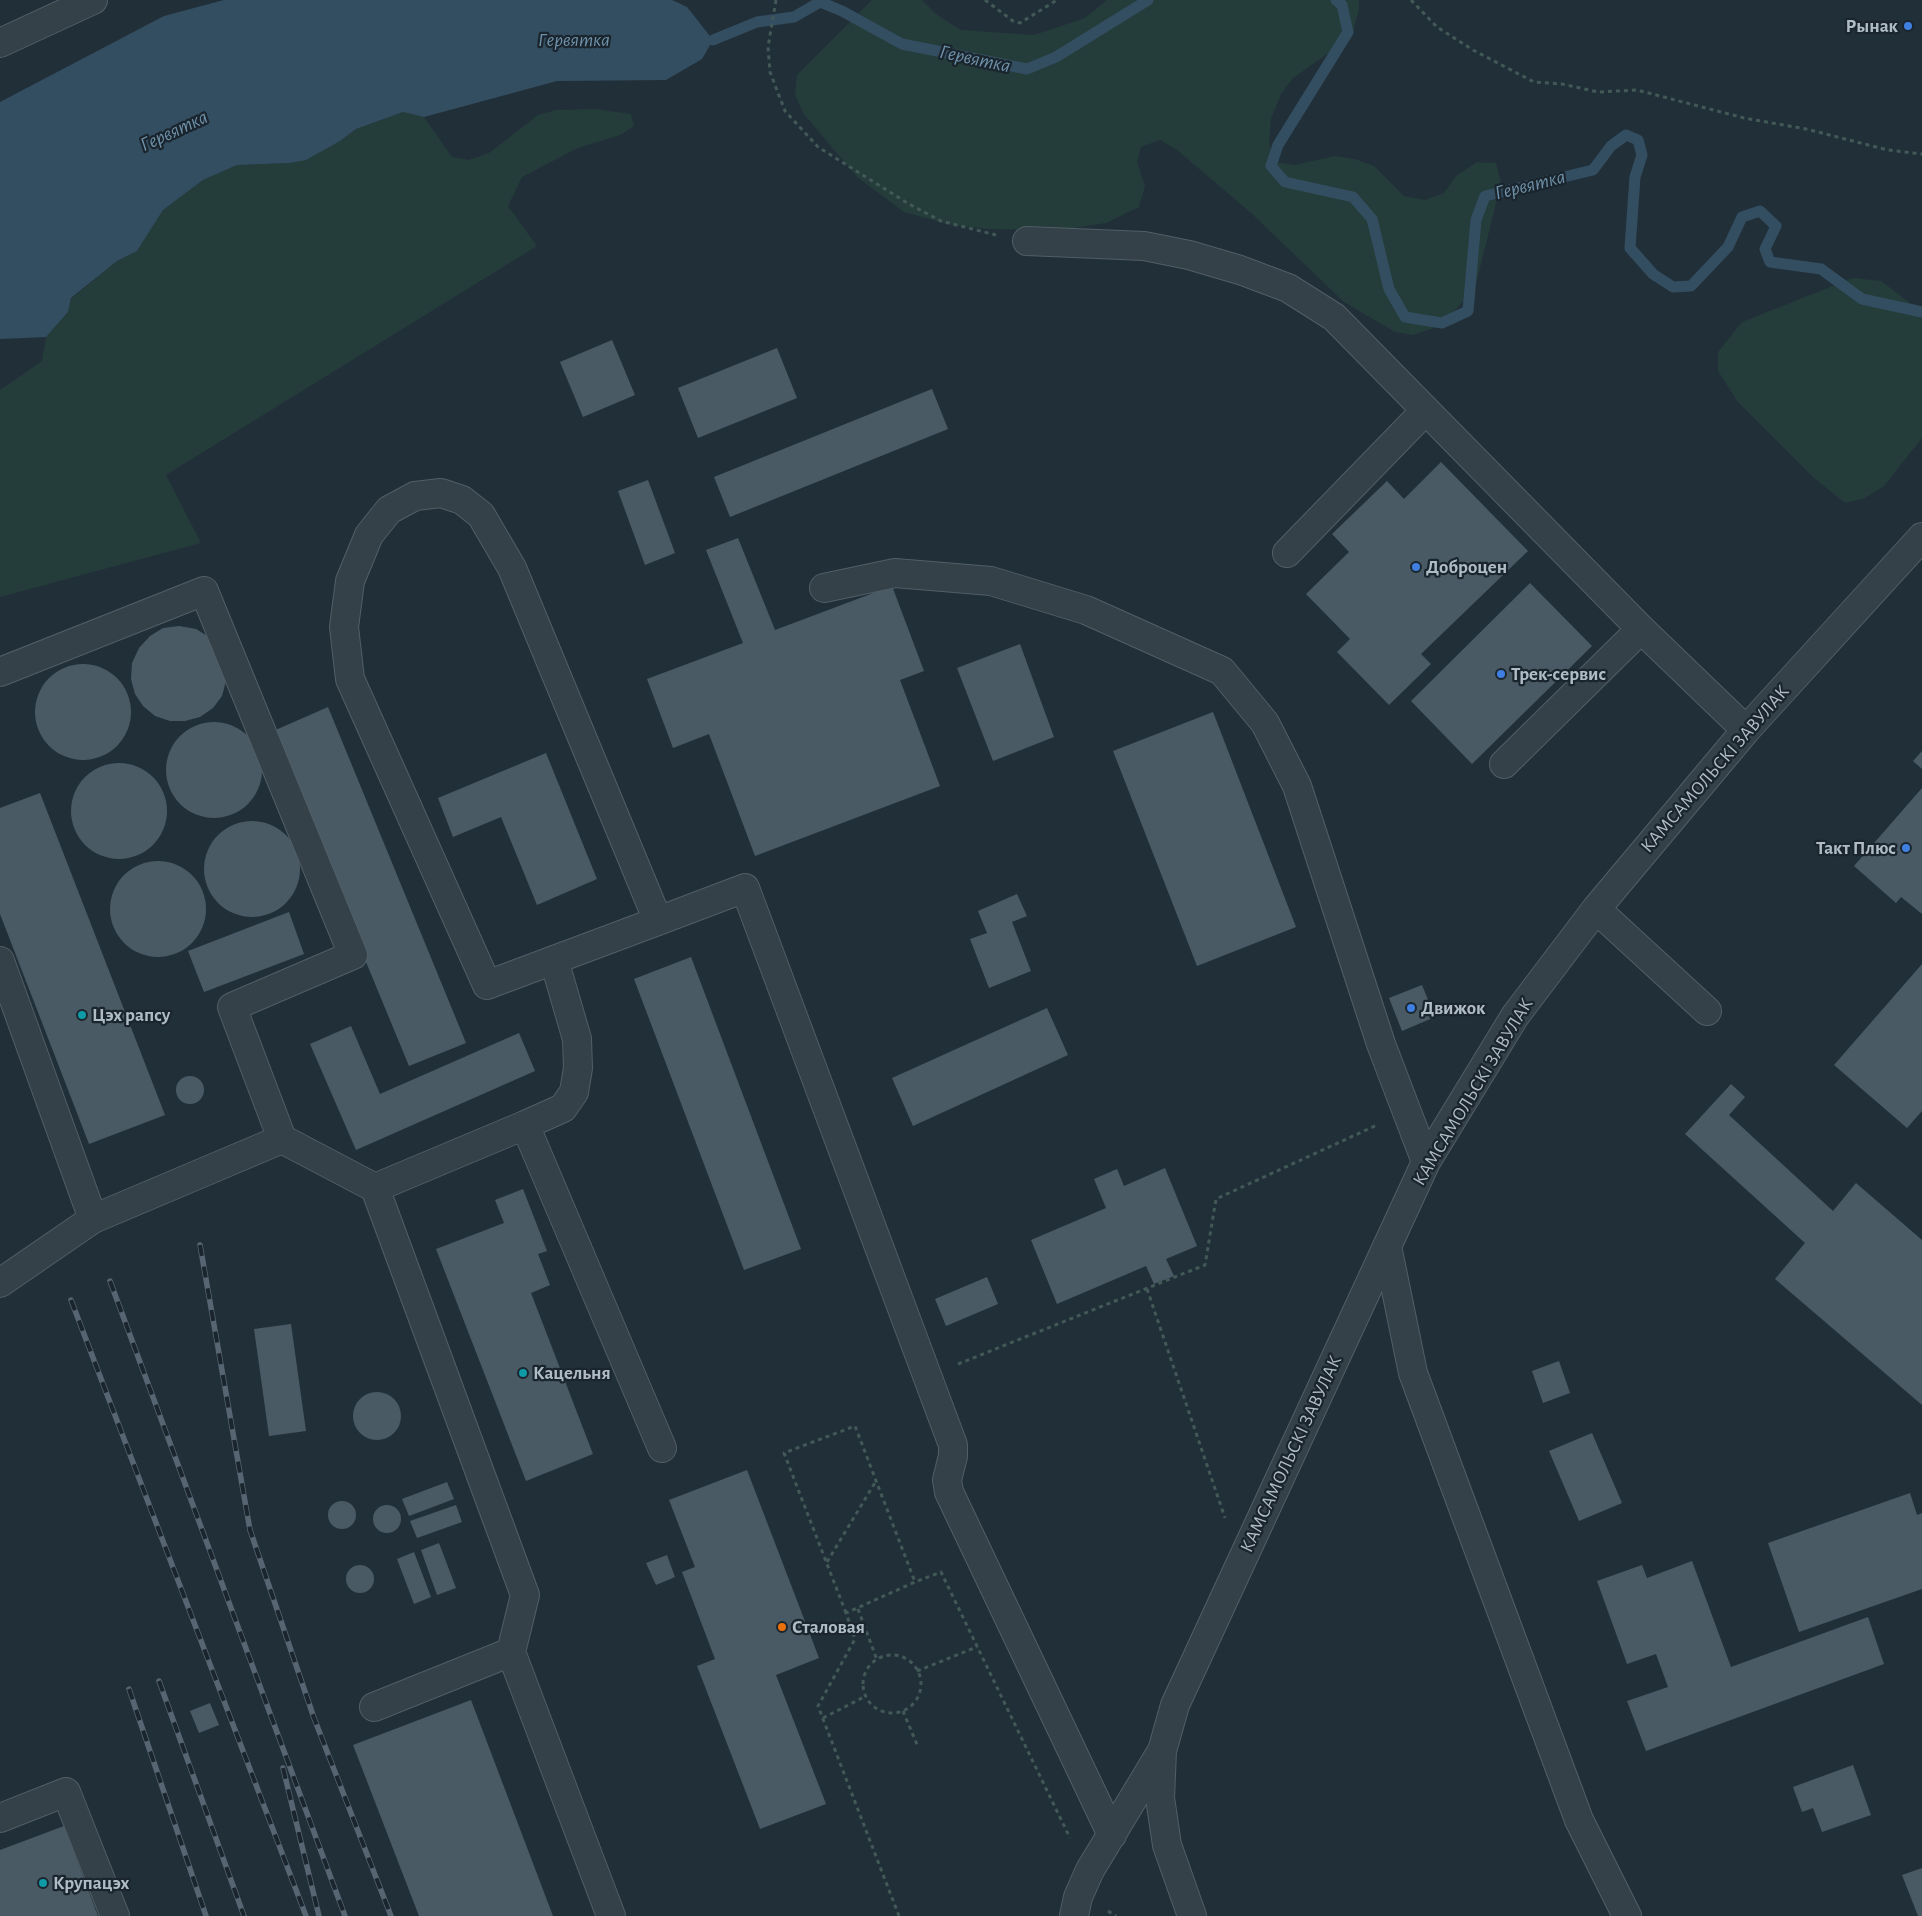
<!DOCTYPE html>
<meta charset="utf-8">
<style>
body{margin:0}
canvas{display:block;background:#212f39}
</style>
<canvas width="1922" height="1916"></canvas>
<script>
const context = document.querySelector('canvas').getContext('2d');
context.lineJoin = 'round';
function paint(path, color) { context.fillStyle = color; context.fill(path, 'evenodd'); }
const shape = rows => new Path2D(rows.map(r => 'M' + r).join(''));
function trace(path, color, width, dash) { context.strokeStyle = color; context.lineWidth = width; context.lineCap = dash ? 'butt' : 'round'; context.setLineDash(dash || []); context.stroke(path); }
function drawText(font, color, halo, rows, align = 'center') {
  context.font = font + ' "Alegreya Sans",sans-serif'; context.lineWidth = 4.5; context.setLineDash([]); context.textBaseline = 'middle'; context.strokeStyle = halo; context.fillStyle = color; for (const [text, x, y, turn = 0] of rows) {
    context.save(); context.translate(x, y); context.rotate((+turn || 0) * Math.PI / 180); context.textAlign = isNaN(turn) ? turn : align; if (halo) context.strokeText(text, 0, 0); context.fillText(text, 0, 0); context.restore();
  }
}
paint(shape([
 [872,0,922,0,936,14,961,30,1034,35,1085,18,1107,0,1359,0,1359,9,1354,28,1343,43,1293,78,1281,94,1271,119,1269,143,1275,162,1294,165,1335,156,1355,159,1374,166,1404,196,1425,200,1444,193,1456,176,1477,162,1496,163,1501,183,1475,288,1448,318,1431,329,1413,335,1395,332,1344,302,1251,213,1177,150,1160,140,1141,147,1137,162,1145,186,1139,207,1106,223,1060,230,987,229,947,224,904,212,857,177,803,113,795,94,797,75],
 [595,109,631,114,634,126,620,135,578,148,522,177,508,206,537,246,166,475,201,543,0,597,0,390,42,361,46,337,68,312,71,299,117,261,137,251,163,210,203,180,237,165,290,163,340,141,356,129,403,112,424,117,452,157,469,160,489,153,538,115,556,110],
 [1853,278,1881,281,1922,312,1922,438,1884,486,1865,498,1845,503,1814,478,1738,402,1718,371,1718,352,1742,322]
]), '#243c3a');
paint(shape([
 [224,0,672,0,687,7,713,40,702,59,666,80,557,81,424,117,403,112,356,129,340,141,306,160,290,163,237,165,203,180,163,210,137,251,117,261,71,298,68,312,46,337,0,339,0,102,164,16]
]), '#344e61');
trace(shape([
 [1336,0,1342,5,1348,32,1278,145,1271,166,1285,182,1353,197,1372,219,1389,289,1405,317,1442,323,1468,311,1476,220,1485,196,1593,170,1611,146,1626,135,1638,140,1642,155,1635,177,1630,248,1653,274,1673,287,1691,286,1728,247,1742,217,1760,211,1776,226,1765,249,1770,262,1821,269,1862,299,1922,312],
 [713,40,757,22,794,17,820,2,842,11,902,44,1027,69,1056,57,1148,0]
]), '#344e61', 11);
paint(shape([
 [612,340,635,395,583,417,560,362],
 [777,348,797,398,698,438,678,388],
 [932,389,948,429,730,517,714,477],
 [1441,462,1528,551,1421,654,1431,664,1389,705,1337,652,1350,639,1306,594,1349,552,1332,534,1387,481,1404,499],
 [648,480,675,553,645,565,618,491],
 [738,538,775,630,892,586,924,671,900,680,940,786,755,856,709,734,673,748,647,679,743,643,706,550],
 [1530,583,1592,646,1472,764,1411,701],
 [179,626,196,629,209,637,226,681,222,696,213,708,200,717,185,721,170,721,155,716,143,706,135,694,131,679,132,663,139,648,150,636,163,628],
 [1020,644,1054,737,993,761,957,668],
 '35 712a48 48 0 1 1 96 0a48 48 0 1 1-96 0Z',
 [328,707,466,1043,409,1066,271,732],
 [1213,712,1296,927,1197,966,1113,751],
 '166 770a48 48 0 1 1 96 0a48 48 0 1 1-96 0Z',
 [1922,751,1922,769,1913,761],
 [546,753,597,879,537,905,501,817,453,837,438,798],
 '71 811a48 48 0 1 1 96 0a48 48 0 1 1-96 0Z',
 [1922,788,1922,914,1901,897,1896,903,1854,866],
 [40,793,165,1115,89,1144,0,914,0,808],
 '204 869a48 48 0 1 1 96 0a48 48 0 1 1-96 0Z',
 '110 909a48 48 0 1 1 96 0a48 48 0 1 1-96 0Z',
 [1017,894,1027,916,1012,922,1031,971,989,988,970,939,987,933,978,911],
 [289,912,304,954,204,992,188,951],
 [691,957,801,1249,744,1270,634,979],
 [1922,964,1922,1111,1907,1128,1834,1065],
 [1422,985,1435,1017,1402,1031,1389,998],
 [1047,1008,1068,1055,913,1126,892,1078],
 [351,1026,380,1094,519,1033,535,1071,356,1150,310,1044],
 '176 1090a14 14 0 1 1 28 0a14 14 0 1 1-28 0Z',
 [1731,1084,1745,1097,1729,1115,1833,1211,1856,1183,1922,1240,1922,1405,1775,1279,1805,1243,1685,1134],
 [1165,1168,1197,1246,1166,1259,1174,1276,1154,1284,1146,1266,1057,1304,1031,1240,1106,1208,1094,1179,1117,1169,1124,1186],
 [523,1189,547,1251,538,1254,550,1285,531,1293,593,1454,526,1481,436,1249,504,1223,495,1200],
 [987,1277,998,1304,946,1326,935,1299],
 [291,1324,306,1431,269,1436,254,1329],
 [1559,1361,1570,1393,1543,1403,1532,1371],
 '353 1416a24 24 0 1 1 48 0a24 24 0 1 1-48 0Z',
 [1592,1433,1622,1503,1579,1521,1549,1451],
 [747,1470,819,1658,776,1675,826,1804,760,1829,697,1666,715,1659,682,1572,695,1567,669,1500],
 [447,1482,454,1499,409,1516,402,1499],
 [1910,1493,1917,1515,1922,1513,1922,1589,1799,1632,1768,1543],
 '328 1515a14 14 0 1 1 28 0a14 14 0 1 1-28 0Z',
 '373 1519a14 14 0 1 1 28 0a14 14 0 1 1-28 0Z',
 [456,1505,462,1522,417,1538,410,1521],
 [439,1543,456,1588,437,1595,421,1550],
 [414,1552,431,1597,414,1604,397,1559],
 [667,1555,675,1577,656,1585,646,1563],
 [1692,1561,1731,1667,1868,1617,1884,1664,1646,1751,1627,1701,1668,1687,1656,1654,1627,1664,1597,1581,1642,1565,1647,1578],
 '346 1579a14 14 0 1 1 28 0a14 14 0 1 1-28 0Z',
 [471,1700,553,1916,419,1916,353,1745],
 [210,1703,219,1725,199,1733,190,1711],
 [1853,1765,1871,1815,1822,1832,1813,1808,1802,1812,1793,1787],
 [64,1826,98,1916,0,1916,0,1850],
 [1922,1868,1922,1916,1918,1916,1902,1875]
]), '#495a65');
const minor = shape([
 [0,43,93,0],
 [1027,241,1144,246,1189,255,1240,270,1288,288,1334,317,1641,629,1746,730],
 [1287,553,1425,411],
 [824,588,895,573,991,581,1086,610,1222,671,1265,723,1297,786,1381,1044,1426,1162],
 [0,672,204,591,353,955,232,1007,282,1139,375,1188],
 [1504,764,1641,629],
 [1596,909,1707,1011],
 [658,921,512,568,481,515,462,500,441,493,415,496,389,510,369,535,350,581,344,627,350,679,487,985,658,921,745,888,953,1445,953,1456,947,1480,949,1492,1112,1835],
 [0,961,93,1219,282,1139],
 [525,1125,563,1108,574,1092,578,1068,577,1039,554,960],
 [1387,1246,1413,1373,1579,1820,1627,1916],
 [0,1283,93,1219],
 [511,1652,525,1595,375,1188,525,1125,662,1448],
 [374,1707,511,1652,611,1916],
 [0,1818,66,1792,115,1916],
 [1074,1916,1078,1897,1090,1870,1160,1754],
 [1192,1916,1167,1845,1160,1798,1162,1751,1175,1705,1426,1162,1515,1016,1596,909,1746,730,1922,537]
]);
trace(minor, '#525e67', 30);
trace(shape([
 [776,0,768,47,770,72,785,111,818,147,909,204,941,221,996,235],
 [985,0,1013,21,1020,23,1057,0],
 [1411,0,1437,27,1473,50,1534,82,1562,84,1598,92,1637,90,1744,118,1806,129,1888,150,1922,154],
 [1147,1289,1225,1518],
 [958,1364,1205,1265,1216,1199,1377,1125],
 [827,1562,876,1481],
 [858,1609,877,1660],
 [846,1613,784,1453,855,1426,915,1582],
 '863 1684a29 29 0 1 1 58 0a29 29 0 1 1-58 0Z',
 [917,1671,977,1647],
 [903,1711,918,1747],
 [823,1718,866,1696],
 [1108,1911,1116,1916],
 [899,1916,818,1706,855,1639,846,1613,915,1582,941,1572,1070,1838]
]), '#425957', 3, [4, 4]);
trace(minor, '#344149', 28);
const rail = shape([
 [200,1245,250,1530,314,1718,391,1916],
 [110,1281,345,1916],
 [71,1300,306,1916],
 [159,1681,244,1916],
 [129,1689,206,1916],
 [283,1768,319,1916]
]);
trace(rail, '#566571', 5.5);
trace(rail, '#1a252e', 4, [11]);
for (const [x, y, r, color] of [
 [1908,26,5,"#3f7fe0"],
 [1416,567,5,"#3f7fe0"],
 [1501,674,5,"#3f7fe0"],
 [1906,848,5,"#3f7fe0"],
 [1411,1008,5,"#3f7fe0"],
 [82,1015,5,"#0f9aa8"],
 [523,1373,5,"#0f9aa8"],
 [782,1627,5,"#e8710a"],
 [43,1883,5,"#0f9aa8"]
]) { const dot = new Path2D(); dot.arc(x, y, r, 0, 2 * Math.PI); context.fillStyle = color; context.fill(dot); trace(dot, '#1a252e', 2); }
drawText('bold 19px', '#afbcc6', '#1a252e', [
 ["Рынак",1898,26,"right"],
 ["Доброцен",1426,567],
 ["Трек-сервис",1511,674],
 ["Такт Плюс",1896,848,"right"],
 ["Движок",1421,1008],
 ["Цэх рапсу",92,1015],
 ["Кацельня",533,1373],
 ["Сталовая",792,1627],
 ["Крупацэх",53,1883]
], 'left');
drawText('19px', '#afbcc6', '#1a252e', [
 ["КАМСАМОЛЬСКІ ЗАВУЛАК",1715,769,-49],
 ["КАМСАМОЛЬСКІ ЗАВУЛАК",1473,1092,-59],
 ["КАМСАМОЛЬСКІ ЗАВУЛАК",1291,1454,-65]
]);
drawText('italic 20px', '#6f92aa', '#1a252e', [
 ["Гервятка",574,40],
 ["Гервятка",975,59,12],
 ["Гервятка",174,131,-25],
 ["Гервятка",1530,185,-14]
]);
</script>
